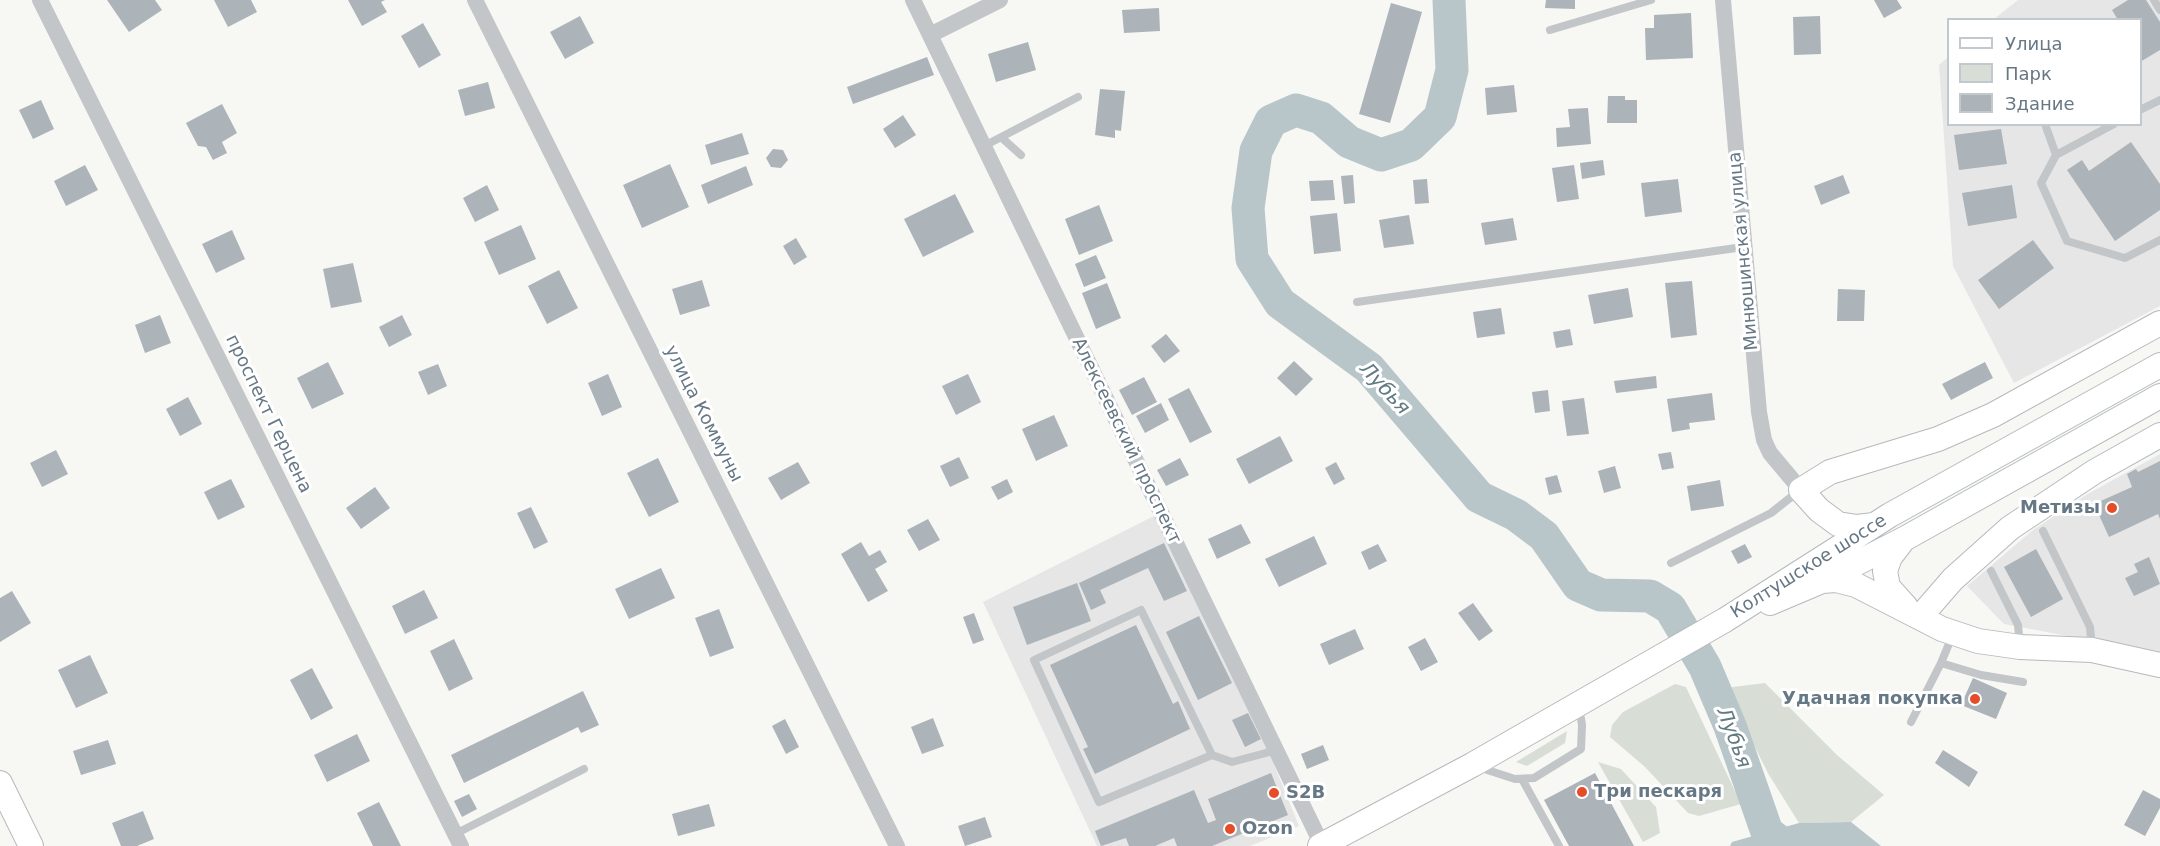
<!DOCTYPE html>
<meta charset="utf-8">
<style>
body{margin:0}
#map{position:relative;width:2160px;height:846px;overflow:hidden;background:#f7f7f4;font-family:"DejaVu Sans",sans-serif}
canvas{display:block}
.legend{position:absolute;left:1947px;top:18px;width:195px;height:108px;box-sizing:border-box;background:#fff;border:2px solid #c2c9ce;margin:0;padding:8px 10px;list-style:none;font-size:18px;color:#667885}
.legend li{display:flex;align-items:center;gap:12px;height:30px}
.legend b{width:30px;border:2px solid #c2c9ce}
</style>
<div id="map">
<canvas width="2160" height="846"></canvas>
<ul class="legend">
<li><b style="height:8px;background:#fff"></b>Улица</li>
<li><b style="height:16px;background:#d8ded5"></b>Парк</li>
<li><b style="height:16px;background:#acb3b9"></b>Здание</li>
</ul>
</div>
<script>
const context = document.querySelector('canvas').getContext('2d');
context.lineJoin = 'round';
function paint(path, color) { context.fillStyle = color; context.fill(path, 'evenodd'); }
const shape = rows => new Path2D(rows.map(r => 'M' + r).join(''));
function trace(path, color, width, dash) { context.strokeStyle = color; context.lineWidth = width; context.lineCap = dash ? 'butt' : 'round'; context.setLineDash(dash || []); context.stroke(path); }
function drawText(font, color, halo, rows, align = 'center') {
  context.font = font + ' "DejaVu Sans",sans-serif'; context.lineWidth = 6; context.setLineDash([]); context.textBaseline = 'middle'; context.strokeStyle = halo; context.fillStyle = color; for (const [text, x, y, turn = 0] of rows) {
    context.save(); context.translate(x, y); context.rotate((+turn || 0) * Math.PI / 180); context.textAlign = isNaN(turn) ? turn : align; if (halo) context.strokeText(text, 0, 0); context.fillText(text, 0, 0); context.restore();
  }
}
paint(shape([
 [2018,0,2160,0,2160,306,2014,383,1953,266,1939,65,1948,57,1948,124,2140,124,2140,20,1994,19],
 [2160,454,2160,676,2148,651,2004,624,1967,586,2033,530,2086,495],
 [1154,516,1264,740,1299,826,1250,846,1097,846,983,602]
]), '#e5e6e5');
paint(shape([
 [1765,683,1837,755,1884,795,1851,822,1799,823,1769,775,1725,688],
 [1675,684,1686,687,1741,804,1699,816,1688,813,1645,767,1610,737,1612,725,1623,712],
 [1567,731,1565,743,1527,766,1516,762],
 [1598,762,1621,769,1656,807,1660,833,1643,842]
]), '#d8ded5');
paint(shape([
 [1851,822,1881,846,1730,846,1732,842,1799,823]
]), '#b8c6c9');
trace(shape([
 [1449,0,1452,70,1440,117,1411,145,1381,155,1349,142,1321,118,1296,110,1271,121,1256,151,1248,208,1252,259,1280,303,1369,368,1479,497,1516,515,1544,536,1578,585,1601,595,1650,596,1670,608,1705,667,1730,726,1767,832,1785,846]
]), '#b8c6c9', 33);
paint(shape([
 [107,0,155,0,162,10,129,32],
 [214,0,251,0,257,12,228,27],
 [348,0,385,0,381,2,387,12,362,26],
 [1546,0,1575,0,1575,9,1545,8],
 [1874,0,1897,0,1902,8,1884,18],
 [2128,0,2146,0,2160,22,2160,50,2140,62,2140,20,2118,20,2112,10],
 [1391,3,1422,12,1390,123,1359,114],
 [1159,8,1160,31,1124,33,1122,10],
 [1691,13,1693,58,1646,60,1645,28,1654,28,1654,15],
 [580,16,594,43,565,59,550,32],
 [1820,16,1821,54,1794,55,1793,17],
 [423,23,441,55,419,68,401,36],
 [1028,42,1036,70,996,82,988,54],
 [927,57,934,75,853,104,847,87],
 [488,82,495,108,465,116,458,90],
 [1514,85,1517,112,1487,115,1485,88],
 [1100,89,1125,91,1121,131,1115,130,1115,138,1095,135],
 [1608,96,1625,96,1625,100,1637,100,1637,123,1607,123],
 [41,100,54,129,33,139,19,110],
 [222,104,237,133,222,142,227,153,213,160,206,147,198,146,186,123],
 [1588,108,1591,144,1557,147,1556,128,1570,127,1568,109],
 [903,115,916,135,895,148,883,129],
 [2001,129,2007,164,1959,170,1954,135],
 [742,133,749,154,711,165,705,145],
 [2131,142,2160,184,2160,210,2115,241,2067,170,2082,160,2089,171],
 [773,149,783,150,788,160,781,168,771,167,766,158],
 [1603,160,1605,175,1582,179,1580,163],
 [670,164,689,207,642,228,623,185],
 [85,165,98,190,66,206,54,181],
 [1574,165,1579,199,1557,202,1552,168],
 [746,166,753,185,708,204,701,185],
 [1353,175,1355,203,1344,204,1341,176],
 [1843,175,1850,193,1821,205,1814,186],
 [1427,179,1429,203,1415,204,1413,180],
 [1678,179,1682,212,1645,217,1641,183],
 [1333,180,1335,200,1311,201,1309,181],
 [487,185,499,210,475,222,463,198],
 [2012,185,2017,218,1968,226,1962,193],
 [955,194,974,232,923,257,904,219],
 [1099,205,1113,241,1079,255,1065,219],
 [1337,213,1341,251,1314,254,1310,216],
 [1409,215,1414,244,1384,248,1379,220],
 [1513,218,1517,240,1485,245,1481,223],
 [521,225,536,259,499,275,484,242],
 [232,230,245,259,216,273,202,244],
 [796,238,807,257,794,265,783,246],
 [2033,240,2054,268,1999,309,1978,280],
 [1096,255,1106,278,1084,287,1075,264],
 [353,263,362,302,331,308,323,269],
 [559,270,578,308,547,324,528,286],
 [702,280,710,306,680,315,672,289],
 [1692,281,1697,335,1671,338,1665,283],
 [1107,283,1121,318,1096,329,1082,293],
 [1628,288,1633,317,1594,324,1588,295],
 [1838,289,1865,290,1864,321,1837,321],
 [1501,308,1505,334,1477,338,1473,312],
 [160,315,171,343,145,353,135,325],
 [402,315,412,335,389,347,379,327],
 [1570,329,1573,345,1556,348,1553,332],
 [1166,334,1180,351,1164,363,1151,346],
 [1294,361,1313,379,1296,396,1277,378],
 [328,362,344,394,312,409,297,378],
 [1985,362,1993,378,1951,400,1942,384],
 [438,364,447,386,428,395,418,372],
 [608,374,622,407,602,416,588,383],
 [968,374,981,402,956,415,942,386],
 [1656,376,1657,388,1616,393,1614,381],
 [1144,377,1157,402,1132,415,1119,390],
 [1189,388,1212,432,1190,443,1168,399],
 [1548,390,1550,411,1535,413,1532,392],
 [1712,393,1715,420,1689,423,1690,429,1672,432,1667,399],
 [188,397,202,424,180,436,166,409],
 [1584,398,1589,434,1567,436,1562,401],
 [1161,403,1169,420,1145,433,1136,416],
 [1054,415,1068,446,1036,461,1022,429],
 [1280,436,1293,461,1249,484,1236,459],
 [56,450,68,474,42,487,30,463],
 [1671,452,1674,468,1662,470,1658,454],
 [959,457,969,478,950,487,940,466],
 [658,458,679,502,649,517,627,473],
 [1180,458,1189,475,1166,486,1157,470],
 [2160,461,2160,519,2158,514,2109,537,2094,504,2132,487,2127,474,2136,469,2138,472],
 [798,462,810,483,781,500,768,478],
 [1336,462,1345,479,1334,485,1325,468],
 [1615,466,1621,488,1604,493,1598,471],
 [1557,475,1562,492,1549,495,1545,478],
 [231,479,245,507,218,520,204,492],
 [1007,479,1013,492,998,500,991,487],
 [1720,480,1724,506,1691,511,1687,486],
 [375,487,390,508,361,529,346,508],
 [531,507,548,542,534,549,517,513],
 [928,519,940,540,919,551,907,530],
 [1241,524,1251,543,1217,559,1208,539],
 [1314,536,1327,564,1279,587,1265,559],
 [861,542,869,556,880,550,887,562,875,569,888,591,868,602,841,554],
 [1164,543,1187,591,1164,601,1148,568,1100,590,1106,603,1091,610,1079,583],
 [1378,544,1387,561,1369,570,1361,552],
 [1745,544,1752,557,1738,564,1731,551],
 [2036,549,2063,599,2031,617,2004,567],
 [2149,557,2160,584,2134,596,2125,578,2138,572,2134,564],
 [661,568,675,598,629,619,615,589],
 [1077,583,1091,621,1027,645,1013,607],
 [424,590,438,618,405,634,392,606],
 [12,591,31,623,0,642,0,598],
 [1473,603,1493,631,1479,641,1458,613],
 [719,609,734,648,710,657,695,618],
 [974,613,984,640,973,644,963,617],
 [1199,616,1232,683,1198,700,1166,632],
 [1136,625,1173,704,1178,701,1190,729,1095,774,1083,749,1088,747,1050,665],
 [1355,629,1364,649,1329,665,1320,644],
 [1425,638,1438,662,1421,671,1408,647],
 [454,639,473,679,449,691,430,651],
 [90,655,108,693,76,708,58,670],
 [312,668,333,708,311,720,290,680],
 [1973,678,2007,693,1996,719,1961,705],
 [583,691,599,725,581,733,578,727,464,783,451,755],
 [1248,713,1261,739,1245,747,1232,720],
 [933,718,944,746,922,754,911,727],
 [785,719,799,747,786,754,772,726],
 [357,734,370,761,327,782,314,755],
 [108,740,116,764,81,775,73,751],
 [1323,745,1329,760,1307,769,1301,754],
 [1943,750,1978,772,1969,787,1935,763],
 [1271,773,1288,815,1212,846,1177,846,1174,838,1155,846,1129,846,1126,838,1101,846,1095,831,1194,790,1208,823,1216,820,1208,799],
 [1595,773,1634,846,1569,846,1557,824,1544,800],
 [2143,790,2160,799,2160,808,2145,836,2124,825],
 [469,794,477,809,462,817,454,801],
 [379,802,401,846,373,846,357,813],
 [709,804,715,826,678,836,672,814],
 [143,811,154,839,137,846,121,846,112,823],
 [985,817,992,837,965,846,958,826]
]), '#acb3b9');
const secondary = shape([
 [1801,490,1830,472,1938,439,1993,415,2160,323],
 [1801,490,1819,510,1838,524,1857,527,1874,525],
 [1903,540,1890,557,1885,571,1888,587,1906,607],
 [1822,581,1836,580,1856,585,1942,629,1978,641,2020,647,2092,650,2160,665],
 [1770,603,1822,581,1904,539,2160,396],
 [1920,617,1953,579,2010,528,2094,472,2160,435],
 [0,783,31,846],
 [1320,846,1472,765,1725,620,1890,515,2160,365]
]);
trace(secondary, '#b4babe', 26);
trace(shape([
 [2154,0,2160,10],
 [1550,30,1651,0],
 [2140,110,2160,100],
 [2045,124,2056,155],
 [2114,124,2056,155,2041,183,2067,241,2125,258,2160,240],
 [1002,138,1021,155],
 [984,146,1078,97],
 [1357,302,1743,247],
 [2043,531,2090,627,2092,648],
 [1671,563,1771,513,1800,490],
 [1991,571,2018,625,2020,646],
 [1941,663,1953,634],
 [1911,722,1941,663,1981,675,2023,682],
 [1212,755,1141,610,1034,660,1099,802,1212,755,1232,762,1277,750],
 [1478,767,1515,779,1534,778,1581,749,1582,725,1579,707],
 [1522,779,1559,846],
 [455,834,584,769]
]), '#c2c6c9', 8);
trace(shape([
 [40,0,461,846],
 [475,0,897,846],
 [913,0,1322,845],
 [1723,0,1759,412,1764,440,1770,453,1801,490],
 [930,35,1000,0]
]), '#c2c6c9', 16);
trace(secondary, '#fff', 24);
for (const [x, y, r, color] of [
 [2112,508,6,"#e44d27"],
 [1975,699,6,"#e44d27"],
 [1582,792,6,"#e44d27"],
 [1274,793,6,"#e44d27"],
 [1230,829,6,"#e44d27"]
]) { const dot = new Path2D(); dot.arc(x, y, r, 0, 2 * Math.PI); context.fillStyle = color; context.fill(dot); trace(dot, '#fff', 2); }
drawText('18px', '#667885', '#fff', [
 ["Минюшинская улица",1744,251,-95],
 ["проспект Герцена",268,414,64],
 ["улица Коммуны",703,414,63],
 ["Алексеевский проспект",1126,441,64],
 ["Колтушское шоссе",1809,567,-32]
]);
drawText('bold 18px', '#667885', '#fff', [
 ["Метизы",2100,508,"right"],
 ["Удачная покупка",1963,699,"right"],
 ["Три пескаря",1594,792],
 ["S2B",1286,793],
 ["Ozon",1242,829]
], 'left');
drawText('italic 20px', '#627a81', '#fff', [
 ["Лубья",1384,389,47],
 ["Лубья",1733,738,69]
]);
</script>
